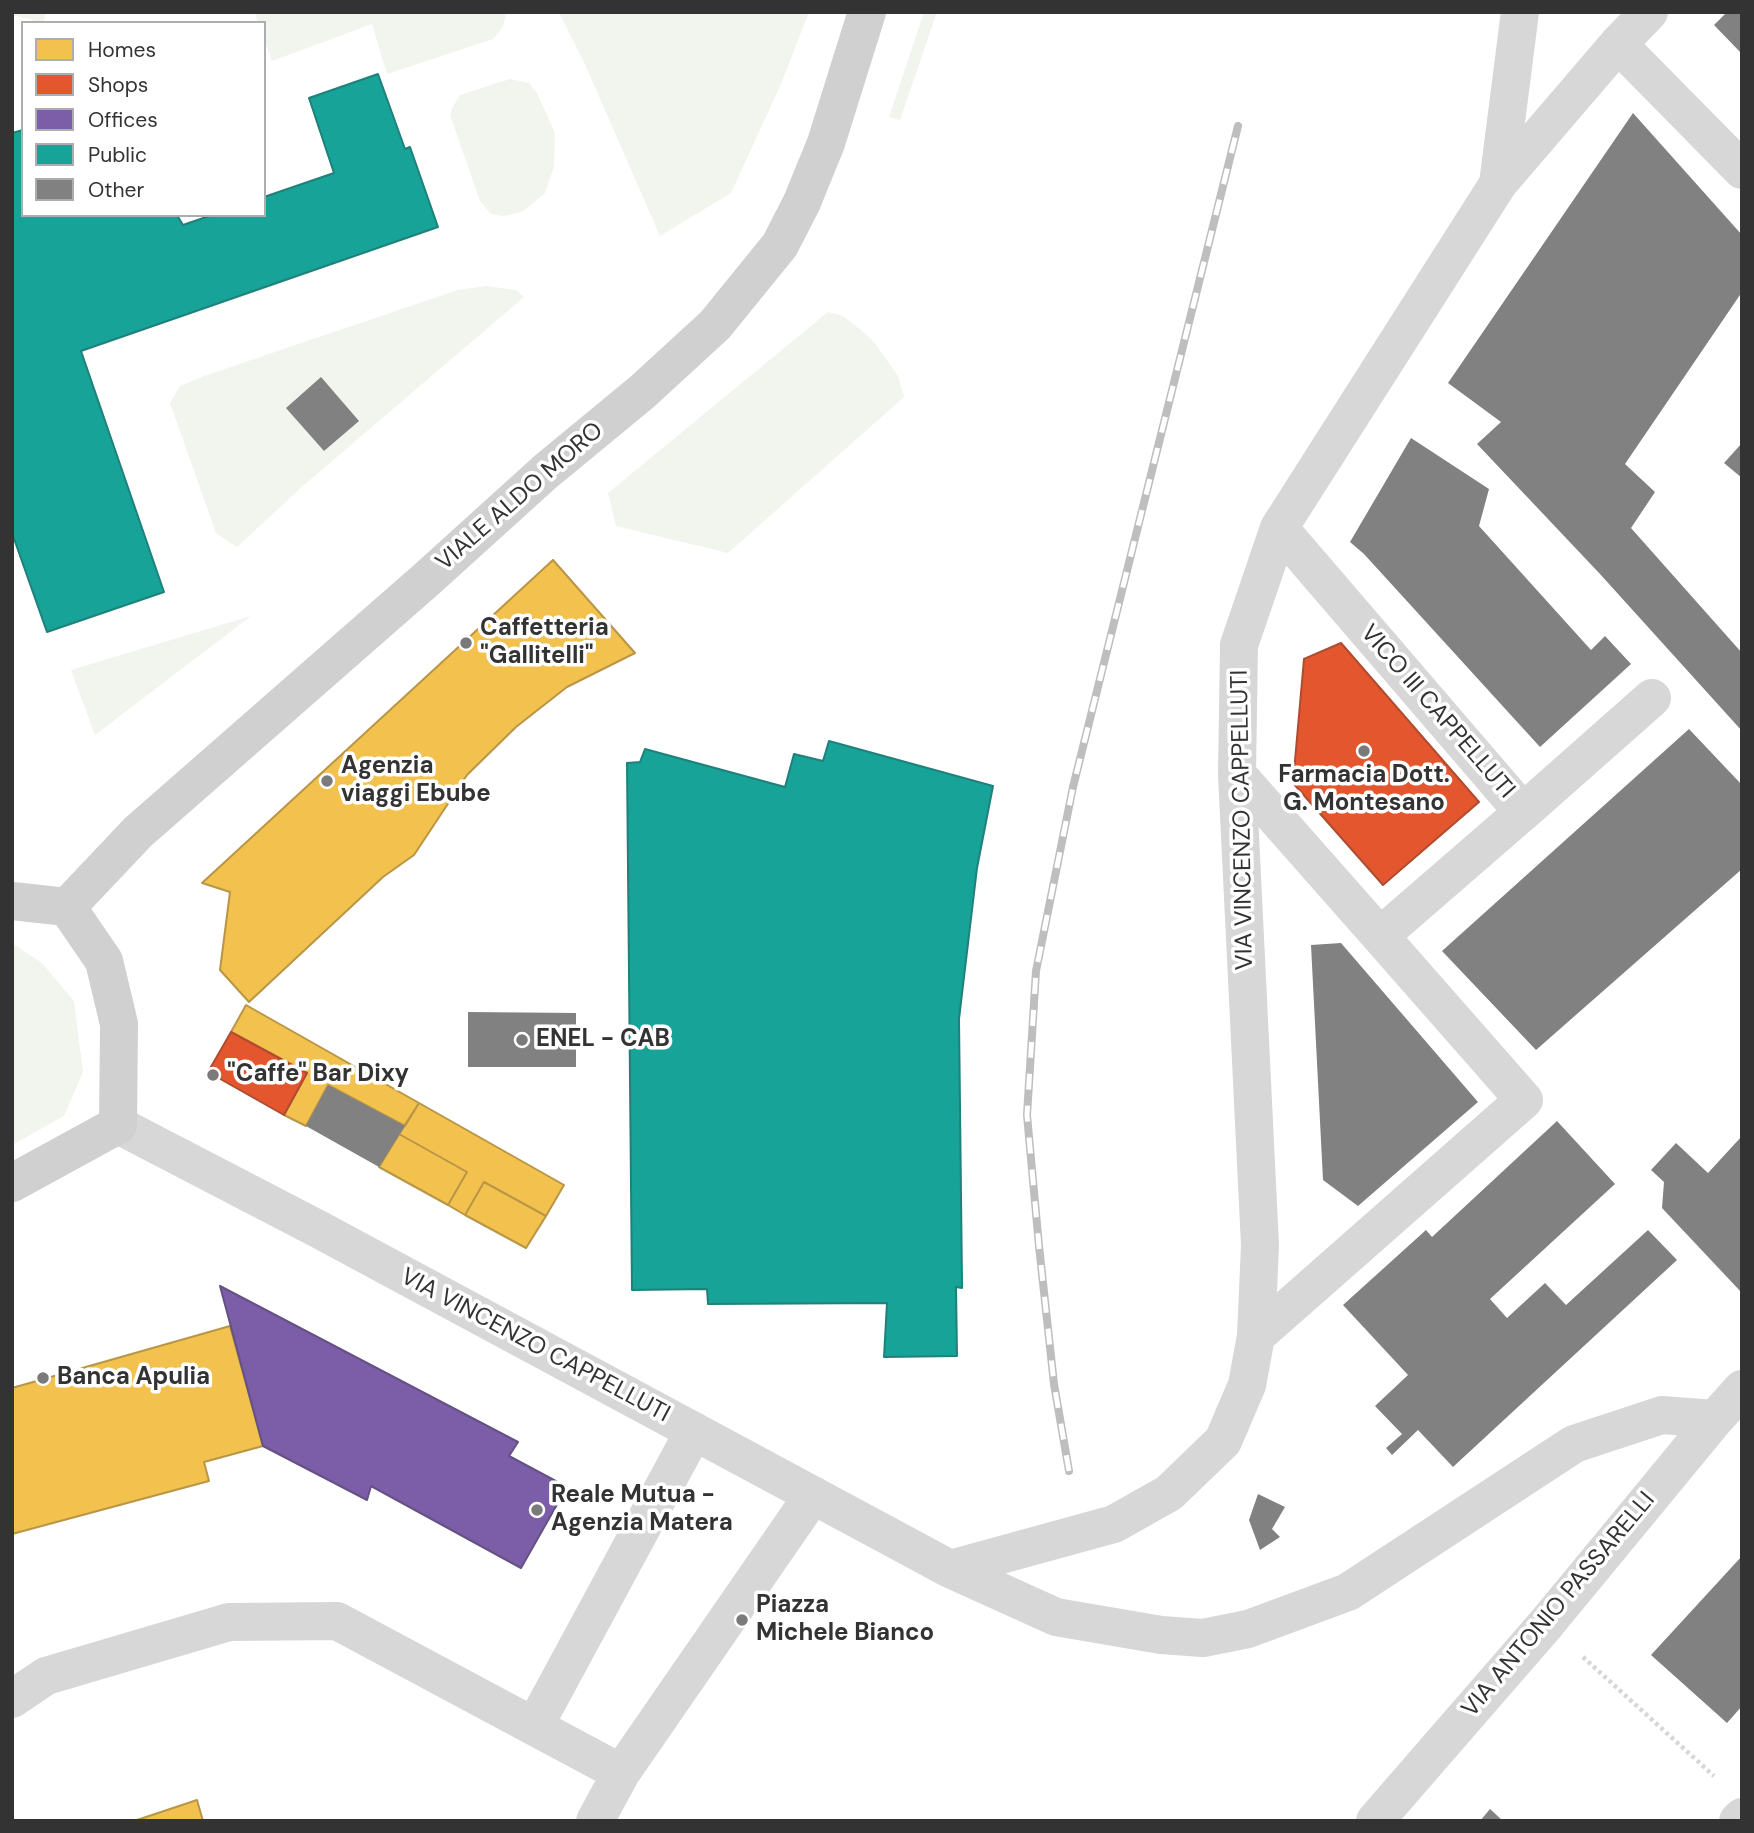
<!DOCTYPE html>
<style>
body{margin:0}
#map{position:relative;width:1754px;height:1833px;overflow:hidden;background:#fff;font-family:"DM Sans",sans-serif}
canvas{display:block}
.frame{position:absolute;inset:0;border:14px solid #333;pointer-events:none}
.legend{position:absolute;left:21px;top:21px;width:245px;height:196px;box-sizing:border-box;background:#fff;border:2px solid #adadad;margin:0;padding:9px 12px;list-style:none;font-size:21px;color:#333}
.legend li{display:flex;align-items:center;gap:14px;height:35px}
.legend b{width:35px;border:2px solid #adadad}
</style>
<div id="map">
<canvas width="1754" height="1833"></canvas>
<div class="frame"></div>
<ul class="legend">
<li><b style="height:19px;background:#f2c14e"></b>Homes</li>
<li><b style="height:19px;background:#e4572e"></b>Shops</li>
<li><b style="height:19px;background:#7b5ea7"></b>Offices</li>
<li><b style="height:19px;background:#17a398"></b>Public</li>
<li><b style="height:19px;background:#818181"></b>Other</li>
</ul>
</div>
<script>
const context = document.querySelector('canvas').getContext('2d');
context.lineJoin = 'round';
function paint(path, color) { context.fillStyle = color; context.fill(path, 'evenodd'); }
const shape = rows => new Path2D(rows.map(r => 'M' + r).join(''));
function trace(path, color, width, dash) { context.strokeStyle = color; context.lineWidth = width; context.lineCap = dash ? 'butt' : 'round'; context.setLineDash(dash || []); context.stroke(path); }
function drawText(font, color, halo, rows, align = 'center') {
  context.font = font + ' "DM Sans",sans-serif'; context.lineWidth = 7; context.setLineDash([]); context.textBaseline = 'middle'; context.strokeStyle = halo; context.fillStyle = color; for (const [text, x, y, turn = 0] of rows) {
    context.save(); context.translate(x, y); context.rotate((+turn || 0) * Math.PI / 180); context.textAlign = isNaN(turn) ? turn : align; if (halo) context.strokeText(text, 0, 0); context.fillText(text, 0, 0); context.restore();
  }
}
paint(shape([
 [12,12,46,12,43,23,12,15],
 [255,12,505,12,506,16,502,28,493,39,387,74,372,24,272,61,264,39,264,23,258,23],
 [559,12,809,12,781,84,731,193,660,236,584,62],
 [924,12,937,12,900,120,889,117],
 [510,79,529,83,537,93,555,133,554,167,545,193,522,212,504,216,491,214,480,201,450,115,453,106,460,95],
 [486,286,516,290,524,297,304,485,237,547,216,533,170,403,180,386,204,376,458,290],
 [828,312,843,316,861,330,874,342,898,376,904,397,728,553,616,526,608,493],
 [251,616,95,735,71,670],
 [12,943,42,963,74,1001,83,1072,64,1116,12,1145]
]), '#f1f5ed');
const homes = shape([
 [553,560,635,653,567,687,516,727,467,775,414,855,383,877,249,1002,220,970,230,892,202,883,553,560],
 [246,1005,419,1103,405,1126,328,1085,306,1126,284,1115,307,1073,231,1032,246,1005],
 [419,1103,564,1185,546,1216,484,1182,465,1215,448,1205,467,1172,399,1134,419,1103],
 [399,1134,467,1172,448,1205,379,1167,399,1134],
 [484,1182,546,1216,526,1248,465,1215,484,1182],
 [230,1326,263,1446,204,1462,209,1481,12,1534,12,1388,230,1326],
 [197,1800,203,1821,134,1821,197,1800]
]);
paint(homes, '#f2c14e');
trace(homes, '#b99646', 2);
const shops = shape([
 [1341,643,1479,802,1383,885,1293,783,1304,659,1341,643],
 [231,1032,307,1073,284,1115,208,1072,231,1032]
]);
paint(shops, '#e4572e');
trace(shops, '#af4c30', 2);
const offices = shape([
 [220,1286,518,1442,509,1456,567,1487,521,1568,371,1486,367,1500,263,1446,220,1286]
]);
paint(offices, '#7b5ea7');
trace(offices, '#655184', 2);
const public = shape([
 [378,74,405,149,410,147,438,227,81,351,164,592,47,632,12,533,12,133,23,130,23,215,177,215,183,225,212,215,264,215,264,197,334,173,309,98,378,74],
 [829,741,993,786,977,868,959,1019,962,1283,962,1288,956,1287,957,1356,884,1357,887,1303,708,1304,707,1289,632,1290,627,763,640,762,645,749,785,787,794,754,823,761,829,741]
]);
paint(public, '#17a398');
trace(public, '#1f817a', 2);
paint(shape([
 [1727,12,1742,12,1742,54,1714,25],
 [1633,113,1742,235,1742,292,1625,464,1655,492,1631,528,1742,653,1742,731,1600,574,1477,444,1501,422,1448,383],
 [321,377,359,421,324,451,286,408],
 [1411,438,1489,489,1479,526,1591,650,1605,636,1631,664,1540,747,1364,554,1350,542],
 [1742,443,1742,478,1724,463],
 [1689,729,1742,785,1742,869,1536,1050,1442,951],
 [1341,943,1478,1102,1358,1206,1323,1180,1311,945],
 [468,1012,576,1013,576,1067,468,1067],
 [328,1085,405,1126,379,1167,306,1126],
 [1557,1121,1615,1184,1490,1299,1507,1318,1545,1283,1566,1305,1648,1230,1677,1260,1453,1467,1418,1430,1392,1455,1386,1448,1402,1434,1375,1406,1408,1375,1343,1305,1426,1230,1432,1237],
 [1742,1136,1742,1293,1662,1208,1664,1182,1651,1170,1676,1143,1708,1173],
 [1258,1494,1285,1507,1272,1529,1280,1537,1260,1550,1249,1520],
 [1742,1556,1742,1706,1727,1723,1651,1655],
 [1490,1809,1503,1821,1480,1821]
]), '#818181');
trace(shape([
 [1583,1657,1714,1776]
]), '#d6d6d6', 4.5, [3.5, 3.5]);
trace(shape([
 [1618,44,1742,170],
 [1498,184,1520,12],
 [1237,774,1380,936,1523,812,1279,528],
 [1523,812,1652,698],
 [118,1125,320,1230,950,1569,1056,1617,1161,1635,1203,1638,1248,1629,1348,1592,1574,1444,1662,1415,1715,1419],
 [1256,1336,1524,1100,1380,936],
 [950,1569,1114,1524,1169,1493,1223,1441,1247,1385,1256,1336,1260,1245,1237,774,1239,645,1279,528,1498,184,1618,44,1649,12],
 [12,1699,46,1676,229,1622,337,1621,621,1773,595,1821],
 [535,1725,694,1431],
 [621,1773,813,1495],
 [1375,1821,1546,1624,1715,1419,1742,1389],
 [1738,1821,1742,1817]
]), '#d7d7d7', 38);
trace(shape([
 [12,901,67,907,104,961,119,1024,118,1125,12,1183],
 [67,907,138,832,428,578,545,472,642,392,715,325,780,245,802,202,826,143,867,12]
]), '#d0d0d0', 38);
const rail = shape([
 [1069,1471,1054,1384,1039,1246,1027,1115,1036,971,1073,787,1238,126]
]);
trace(rail, '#bebebe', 8);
trace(rail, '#fff', 5, [16]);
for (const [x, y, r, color] of [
 [466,643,7,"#7a7a7a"],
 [1364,751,7,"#7a7a7a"],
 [327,781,7,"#7a7a7a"],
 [522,1040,7,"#7a7a7a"],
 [213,1075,7,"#7a7a7a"],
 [43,1378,7,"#7a7a7a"],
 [537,1510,7,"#7a7a7a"],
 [742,1620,7,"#7a7a7a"]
]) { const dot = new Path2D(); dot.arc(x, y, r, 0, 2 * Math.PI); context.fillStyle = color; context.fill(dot); trace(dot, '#fff', 2.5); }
drawText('24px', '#333', '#fff', [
 ["VIALE ALDO MORO",520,497,-41],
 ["VICO III CAPPELLUTI",1437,712,49],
 ["VIA VINCENZO CAPPELLUTI",1243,820,-91],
 ["VIA VINCENZO CAPPELLUTI",535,1346,28],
 ["VIA ANTONIO PASSARELLI",1559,1605,-50]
]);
drawText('bold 24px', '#333', '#fff', [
 ["Caffetteria",480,629],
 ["\"Gallitelli\"",480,657],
 ["Agenzia",341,767],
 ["viaggi Ebube",341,795],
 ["Farmacia Dott.",1364,776,"center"],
 ["G. Montesano",1364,804,"center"],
 ["ENEL - CAB",536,1040],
 ["\"Caffe\" Bar Dixy",227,1075],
 ["Banca Apulia",57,1378],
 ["Reale Mutua -",551,1496],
 ["Agenzia Matera",551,1524],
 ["Piazza",756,1606],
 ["Michele Bianco",756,1634]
], 'left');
</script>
